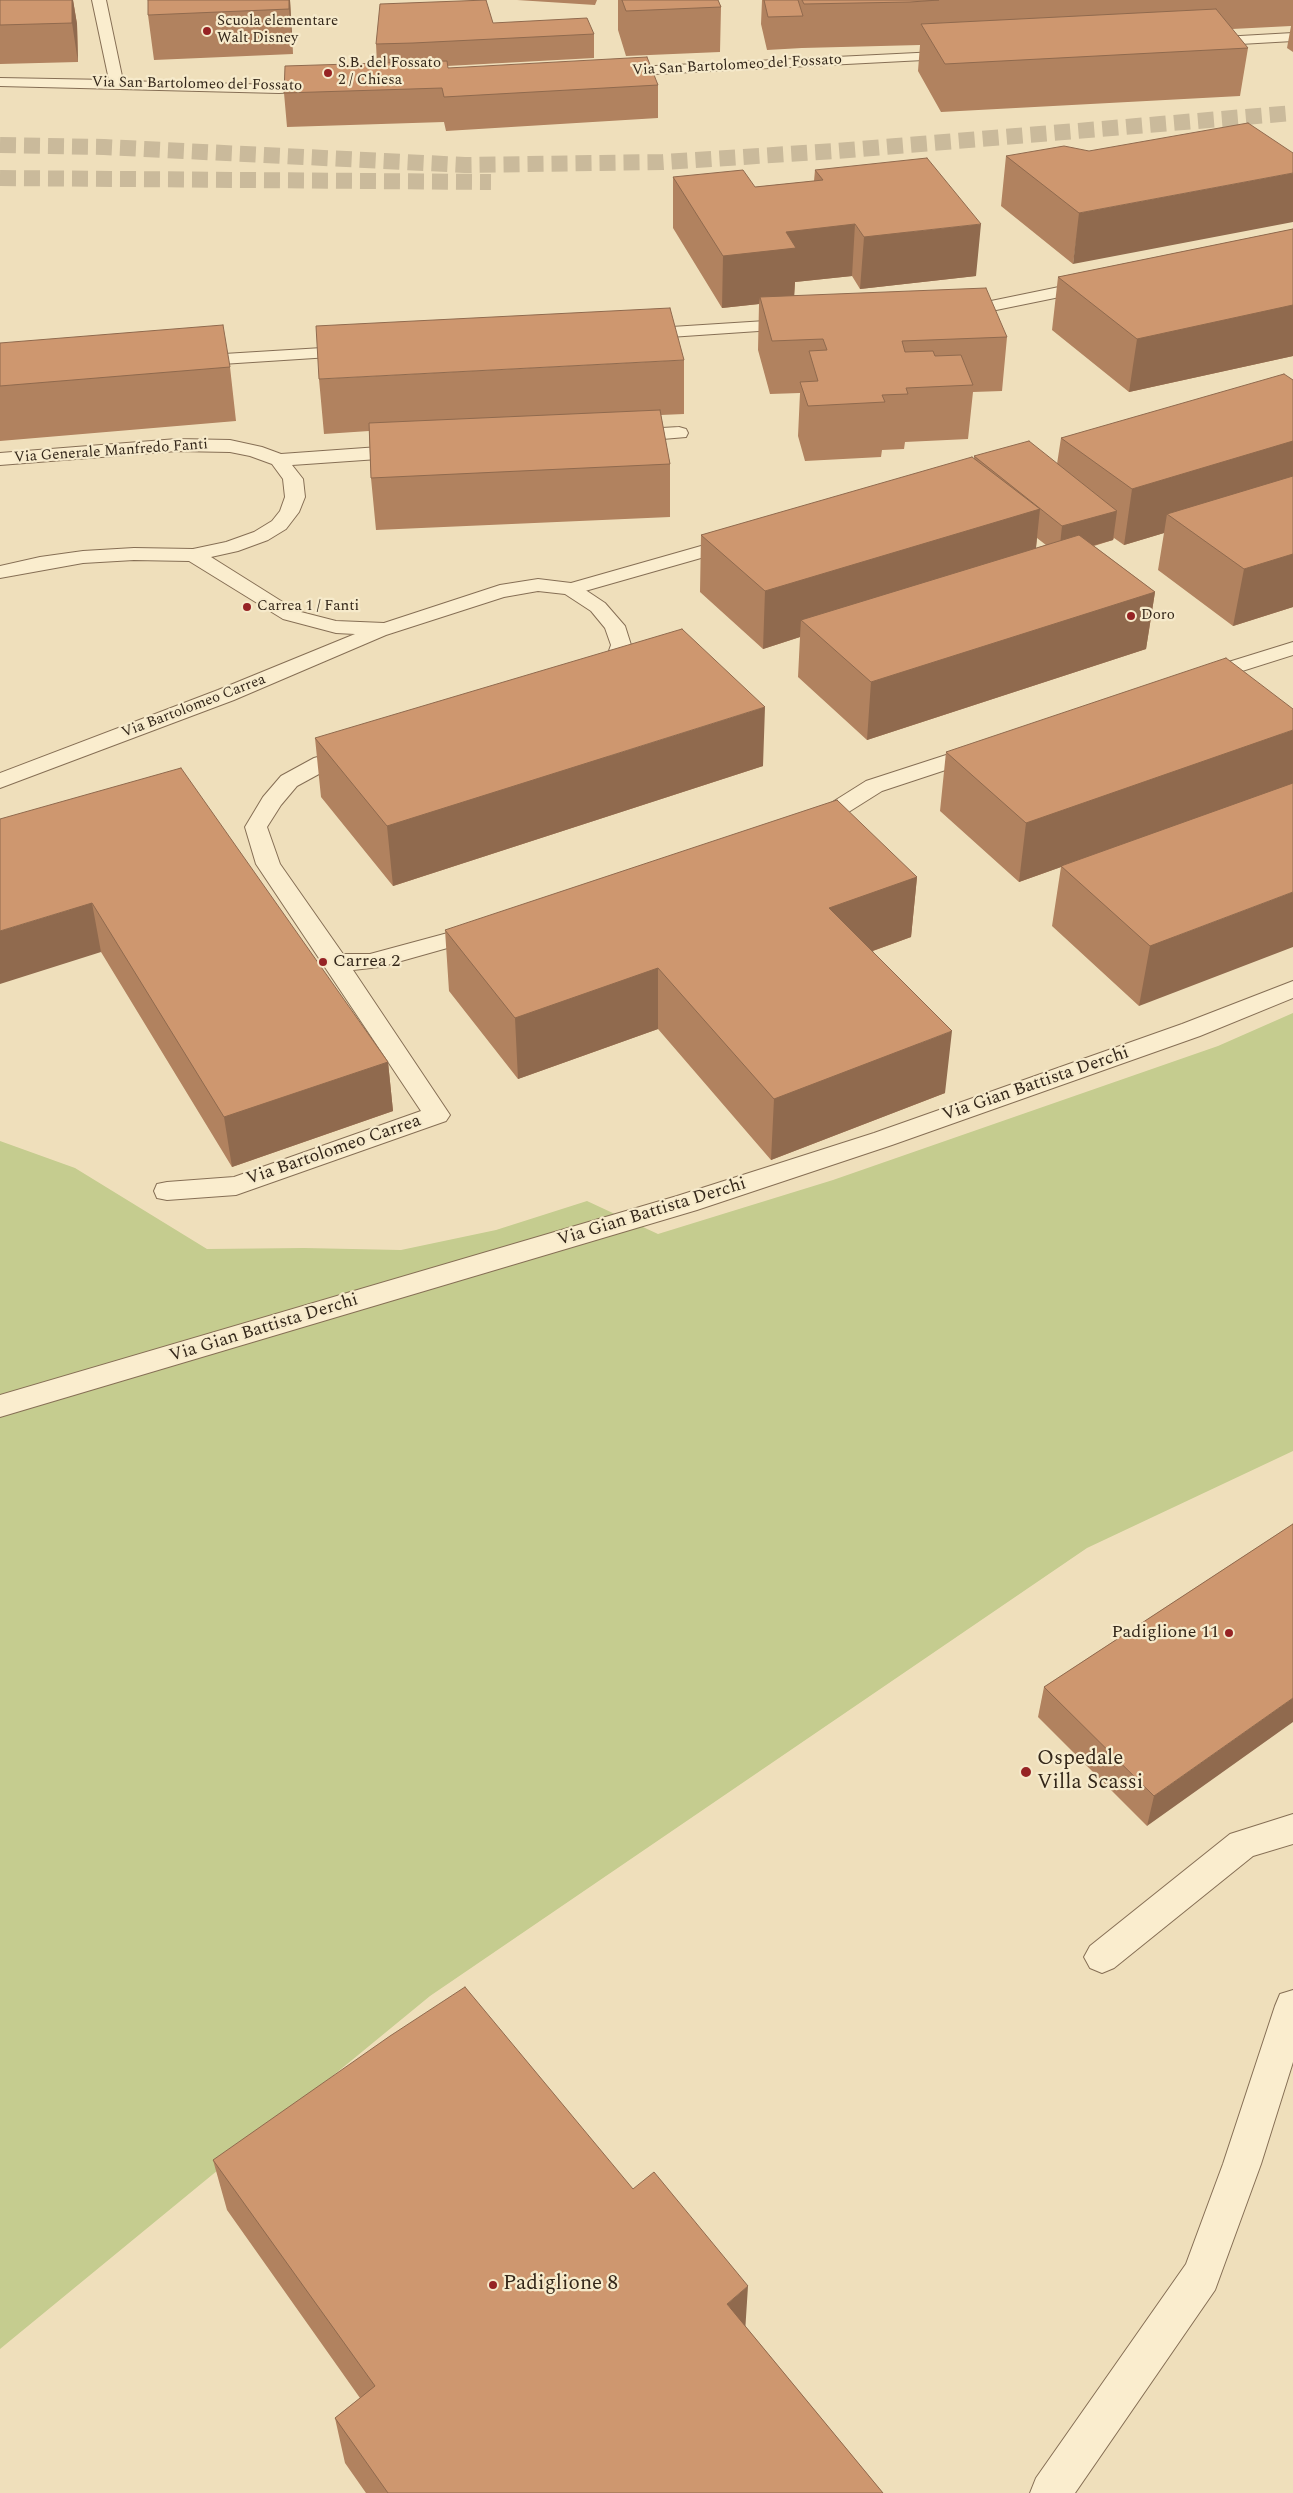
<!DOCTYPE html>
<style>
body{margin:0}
canvas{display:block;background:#efdfbb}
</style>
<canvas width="1293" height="2493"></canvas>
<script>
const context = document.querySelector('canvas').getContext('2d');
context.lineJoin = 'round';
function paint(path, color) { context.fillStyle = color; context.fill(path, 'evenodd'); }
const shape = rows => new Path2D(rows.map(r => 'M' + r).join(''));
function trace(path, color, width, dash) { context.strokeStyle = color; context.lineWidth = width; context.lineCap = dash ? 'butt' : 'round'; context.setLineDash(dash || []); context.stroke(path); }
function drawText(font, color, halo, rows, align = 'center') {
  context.font = font + ' Spectral,serif'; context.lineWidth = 4.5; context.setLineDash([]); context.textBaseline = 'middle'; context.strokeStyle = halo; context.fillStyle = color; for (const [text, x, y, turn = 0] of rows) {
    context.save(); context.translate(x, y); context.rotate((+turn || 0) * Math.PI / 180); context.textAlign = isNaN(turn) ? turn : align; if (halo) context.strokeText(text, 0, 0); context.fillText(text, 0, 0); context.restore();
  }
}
paint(shape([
 [1293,1013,1293,1451,1087,1548,430,1996,0,2349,0,1141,75,1168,207,1249,304,1248,401,1250,496,1230,587,1201,658,1234,833,1180,1218,1046]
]), '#c5cc8f');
trace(shape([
 [0,145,104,147,465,165,663,162,836,151,1293,113],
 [0,178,491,182]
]), '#caba9b', 16, [16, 8]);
const service = shape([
 [701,546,708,548,711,552,708,556,571,595,564,593,561,589,564,585,701,546],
 [1293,1814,1293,1844,1253,1856,1114,1968,1102,1973,1090,1968,1084,1957,1090,1946,1230,1834,1293,1814],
 [1293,1990,1293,2062,1261,2164,1215,2290,1075,2493,1030,2493,1036,2478,1186,2264,1223,2164,1275,2006,1280,1994,1293,1990]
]);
const pedestrian = shape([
 [1293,981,1293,998,1200,1036,892,1145,697,1210,0,1417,0,1395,677,1196,874,1133,1182,1024,1293,981]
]);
const minor = shape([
 [92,0,106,0,123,81,279,85,320,83,327,87,320,91,279,93,0,86,0,78,109,80,92,0],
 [1293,33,1293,41,1205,46,1198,42,1205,38,1293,33],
 [957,51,962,52,964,55,962,58,615,76,608,72,615,68,957,51],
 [1093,280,1099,281,1102,285,1099,289,957,318,951,317,948,313,951,309,957,308,1093,280],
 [797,319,803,320,806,324,803,328,640,339,634,338,631,334,634,330,640,329,797,319],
 [355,346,361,347,364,351,361,355,191,366,185,365,182,361,185,357,191,356,355,346],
 [679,427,686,429,688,433,686,437,627,442,620,440,618,436,620,432,627,430,679,427],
 [177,439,230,440,262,447,281,454,407,445,414,447,416,451,414,455,407,457,292,465,303,479,305,497,299,512,286,529,268,540,238,551,211,557,297,611,336,621,384,623,500,585,538,579,571,583,578,585,605,603,625,626,631,645,626,664,610,682,602,683,594,682,591,677,605,662,611,645,605,628,591,611,565,594,538,591,504,597,386,635,234,700,0,788,0,773,218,690,355,634,336,633,283,619,189,561,134,560,83,563,0,578,0,566,40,557,83,551,134,548,193,549,226,542,254,532,272,521,280,511,285,497,283,479,272,464,250,456,230,452,177,451,0,465,0,453,177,439],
 [1293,642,1293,655,1201,684,1193,683,1190,678,1193,673,1293,642],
 [980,744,988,746,991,751,988,756,882,791,820,830,812,832,804,830,801,825,804,820,866,781,980,744],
 [354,747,362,749,365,754,362,759,330,768,297,786,281,805,267,827,280,864,343,954,370,954,481,924,490,926,493,931,490,936,380,967,353,970,450,1115,446,1121,236,1195,167,1200,157,1198,154,1191,157,1184,167,1182,234,1177,421,1111,256,864,245,827,263,797,281,776,314,758,354,747]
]);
trace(service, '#866f55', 2);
trace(pedestrian, '#866f55', 2);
trace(minor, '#866f55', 2);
paint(service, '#faedce');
paint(pedestrian, '#faedce');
paint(minor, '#faedce');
paint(shape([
 [0,0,73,0,77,24,78,62,0,64],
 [290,0,293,54,154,60,148,15],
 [517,0,597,0,595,5],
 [618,0,718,0,721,7,720,52,626,56,618,30],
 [762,0,1293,0,1293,52,1287,48,1291,26,1232,29,1248,48,1240,96,941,112,918,71,920,45,802,48,767,50,761,24],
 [493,23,594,34,594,58,447,66,448,68,658,85,658,118,446,131,444,122,287,127,284,93,377,64,376,44],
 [1089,151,1073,264,1001,206,1006,156],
 [815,170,976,276,860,289,852,276,795,282,794,295,1007,337,1002,391,973,392,968,439,905,442,904,449,882,450,881,457,805,461,798,436,800,393,770,394,758,350,759,304,722,308,673,228,673,177,755,187,814,181],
 [1293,229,1293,356,1129,392,1052,330,1058,277],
 [0,343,230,367,236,421,0,441],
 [684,360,684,414,661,415,670,464,670,517,376,530,371,478,369,431,324,434,319,379],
 [1293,380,1293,607,1233,626,1158,570,1164,533,1124,545,1114,538,1113,540,1094,546,1155,592,1146,649,867,740,798,677,800,637,763,649,700,592,701,535,974,459,974,456,1057,464,1061,438],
 [1037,538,1046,545,1036,548],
 [1293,709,1139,1006,1052,926,1061,867,1019,882,940,811,946,752],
 [315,738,763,766,393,886,321,797],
 [0,819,388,1062,393,1111,232,1167,101,952],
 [917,877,911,937,873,951,945,1093,771,1160,658,1029,518,1079,449,991,445,930],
 [1293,1524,1147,1826,1038,1717,1044,1687],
 [213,2160,745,2326,883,2493,366,2493,345,2463,335,2418,360,2398,227,2210]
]), '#b1825f');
paint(shape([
 [72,0,73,0,77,24,78,62,72,23],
 [289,0,290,0,293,54,289,9],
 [1293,173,1293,222,1073,264,1079,213],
 [855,224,852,276,795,282,794,300,760,297,759,304,722,308,723,256,786,232],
 [981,224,976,276,860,289,864,237],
 [1293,305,1293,356,1129,392,1137,339],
 [1293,441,1293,493,1167,514,1164,533,1124,545,1132,489],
 [1040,509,1034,566,801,620,800,637,763,649,765,591],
 [1117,511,1113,540,1059,555,1062,526],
 [1293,554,1293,607,1233,626,1244,569],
 [1155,592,1146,649,867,740,871,682],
 [765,707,763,766,393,886,387,826],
 [1293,730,1293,784,1061,866,1061,867,1019,882,1026,823],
 [917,877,911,937,825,968,829,908],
 [1293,892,1293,947,1139,1006,1150,946],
 [92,903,101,952,0,984,0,931],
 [658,968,658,1029,518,1079,515,1018],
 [952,1031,945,1093,771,1160,774,1099],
 [388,1062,393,1111,232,1167,224,1117],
 [1293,1698,1293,1722,1147,1826,1154,1796],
 [748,2286,745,2333,727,2304]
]), '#906a4e');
const building = shape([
 [0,0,72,0,72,23,0,25,0,0],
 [148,0,289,0,289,9,148,15,148,0],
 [486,0,493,23,587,18,594,34,413,43,376,44,380,4,486,0],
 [622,0,718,0,721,7,626,11,622,0],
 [764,0,798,0,803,16,768,17,764,0],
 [802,0,939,0,910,2,804,4,802,0],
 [1216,9,1248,48,945,64,921,24,1216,9],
 [647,57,658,85,444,97,442,88,284,93,285,66,447,61,448,68,647,57],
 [1248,123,1293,153,1293,173,1079,213,1006,156,1064,146,1089,151,1248,123],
 [927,158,981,224,864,237,855,224,786,232,796,248,723,256,673,177,743,170,755,187,823,180,815,170,927,158],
 [1293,229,1293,305,1137,339,1058,277,1293,229],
 [986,288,1007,337,902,341,905,352,933,351,935,356,961,355,973,385,906,388,908,394,882,395,885,402,808,406,800,382,818,381,809,351,827,350,823,339,772,341,760,297,986,288],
 [670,308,684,360,319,379,316,326,670,308],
 [223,325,230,367,0,386,0,343,223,325],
 [1284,374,1293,380,1293,441,1132,489,1061,438,1284,374],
 [660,410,670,464,371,478,369,423,660,410],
 [1029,441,1117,511,1062,526,974,456,1029,441],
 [972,457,1040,509,765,591,701,535,972,457],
 [1293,476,1293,554,1244,569,1167,514,1293,476],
 [1079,535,1155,592,871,682,801,620,1079,535],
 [682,629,765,707,387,826,315,738,682,629],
 [1226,658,1293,709,1293,730,1026,823,946,752,1226,658],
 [181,768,388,1062,224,1117,92,903,0,931,0,819,181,768],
 [1293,783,1293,892,1150,946,1061,866,1293,783],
 [837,800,917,877,829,908,952,1031,774,1099,658,968,515,1018,445,930,837,800],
 [1293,1524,1293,1698,1154,1796,1044,1687,1293,1524],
 [465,1987,633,2189,654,2172,748,2286,727,2304,883,2493,388,2493,335,2418,375,2386,213,2160,390,2036,465,1987]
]);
paint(building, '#ce976f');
trace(building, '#906a4e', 1);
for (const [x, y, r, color] of [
 [207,31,5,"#962324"],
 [328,73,5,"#962324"],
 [247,607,5,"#962324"],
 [1131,616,5,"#962324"],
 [323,962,5,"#962324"],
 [1229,1633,5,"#962324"],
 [1026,1772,6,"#962324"],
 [493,2285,5,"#962324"]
]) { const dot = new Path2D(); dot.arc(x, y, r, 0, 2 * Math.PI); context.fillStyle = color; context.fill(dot); trace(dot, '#f6eacb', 2); }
drawText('15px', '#34271a', '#f6eacb', [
 ["Scuola elementare",217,22],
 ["Walt Disney",217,39],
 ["S.B. del Fossato",338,64],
 ["2 / Chiesa",338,81],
 ["Carrea 1 / Fanti",257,607],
 ["Doro",1141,616]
], 'left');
drawText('15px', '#34271a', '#f6eacb', [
 ["Via San Bartolomeo del Fossato",737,66,-3],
 ["Via San Bartolomeo del Fossato",197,85,1],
 ["Via Generale Manfredo Fanti",111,452,-4],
 ["Via Bartolomeo Carrea",194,707,-21]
]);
drawText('18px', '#34271a', '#f6eacb', [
 ["Carrea 2",333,962],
 ["Padiglione 11",1219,1633,"right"]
], 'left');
drawText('18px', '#34271a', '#f6eacb', [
 ["Via Gian Battista Derchi",1036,1085,-19],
 ["Via Bartolomeo Carrea",334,1151,-19],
 ["Via Gian Battista Derchi",652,1213,-17],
 ["Via Gian Battista Derchi",264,1329,-17]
]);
drawText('21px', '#34271a', '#f6eacb', [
 ["Ospedale",1037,1760],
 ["Villa Scassi",1037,1784],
 ["Padiglione 8",503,2285]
], 'left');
</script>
